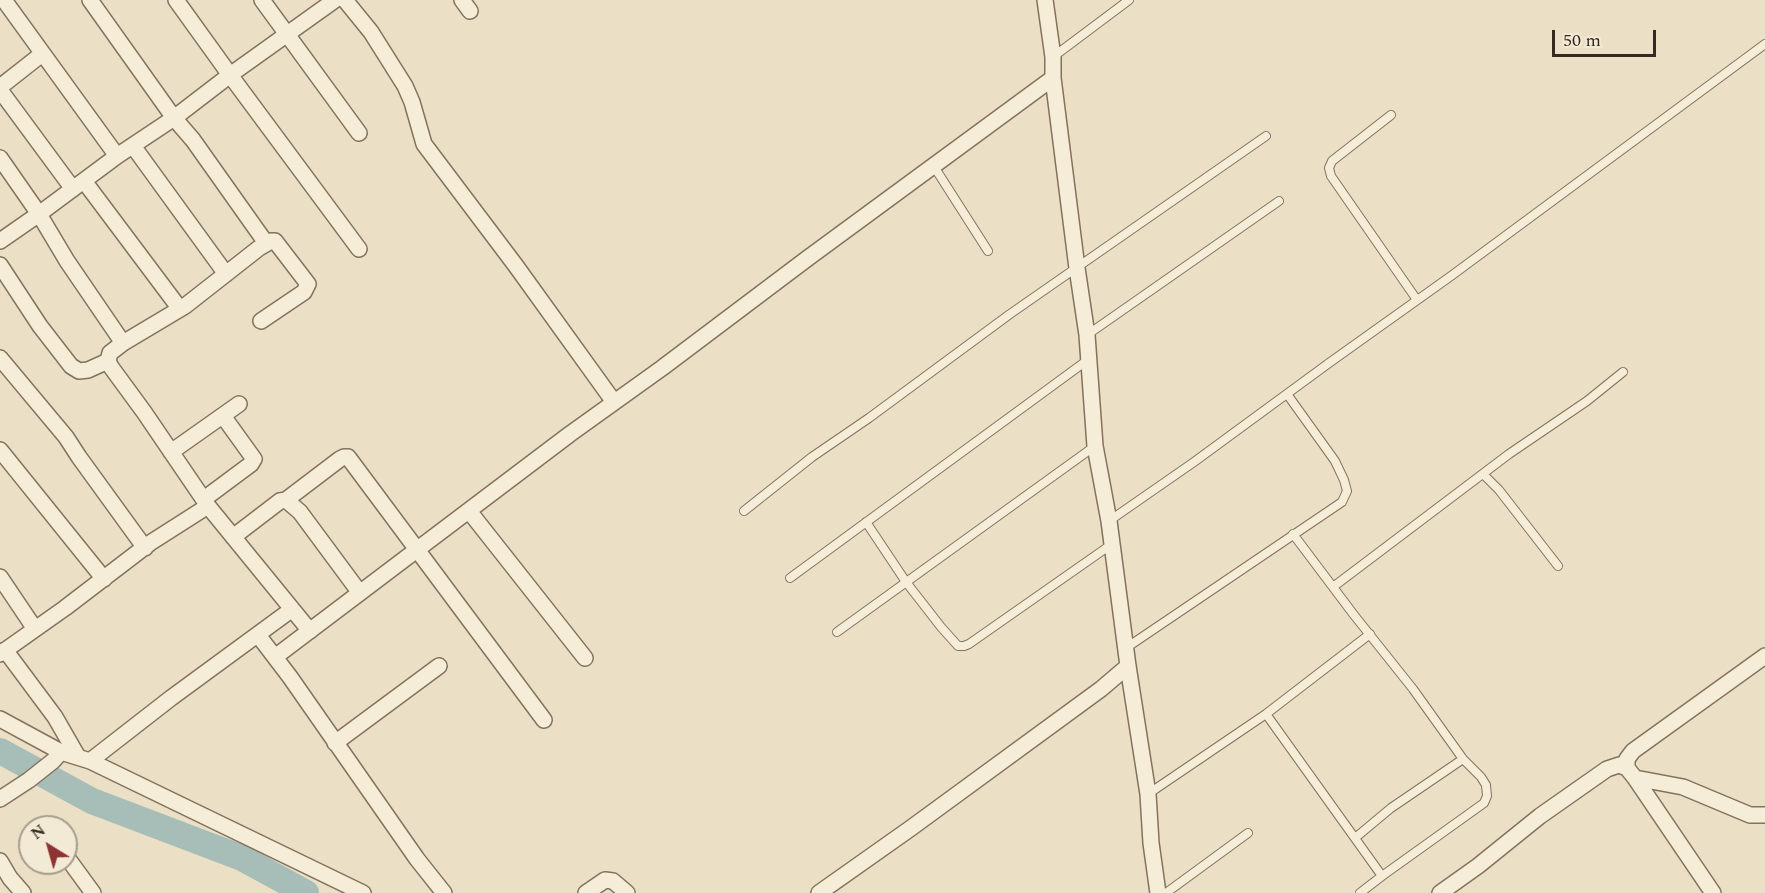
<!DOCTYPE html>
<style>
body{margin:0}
#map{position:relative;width:1765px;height:893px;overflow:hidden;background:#ebe0c6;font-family:Spectral,serif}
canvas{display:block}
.north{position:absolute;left:18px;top:815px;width:60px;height:60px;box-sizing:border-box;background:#f3ead5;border:2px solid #a79d8d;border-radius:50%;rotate:323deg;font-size:16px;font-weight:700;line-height:24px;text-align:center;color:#362a20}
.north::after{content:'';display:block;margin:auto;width:21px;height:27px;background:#8e3232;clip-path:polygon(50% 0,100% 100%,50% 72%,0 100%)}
.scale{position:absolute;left:1552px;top:30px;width:104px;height:27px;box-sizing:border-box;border:3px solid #362a20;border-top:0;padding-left:8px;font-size:18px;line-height:21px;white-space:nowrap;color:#362a20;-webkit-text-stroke:4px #f3ead5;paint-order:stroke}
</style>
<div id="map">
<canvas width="1765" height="893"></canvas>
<div class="north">N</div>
<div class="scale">50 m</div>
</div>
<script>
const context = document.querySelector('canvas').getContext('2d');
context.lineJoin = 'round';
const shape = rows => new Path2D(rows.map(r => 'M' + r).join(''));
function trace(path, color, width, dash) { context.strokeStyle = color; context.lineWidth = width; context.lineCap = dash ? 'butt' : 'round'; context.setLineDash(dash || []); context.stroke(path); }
trace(shape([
 [0,751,92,801,242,858,306,893]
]), '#a7beb8', 26);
const lane = shape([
 [1053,57,1129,0],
 [1391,115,1332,161,1329,168,1331,176,1417,300],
 [933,165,988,251],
 [1087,335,1279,201],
 [1483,474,1499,490,1558,566],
 [744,511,812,457,869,418,1010,314,1266,136],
 [1109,521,1194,462,1329,363,1451,276,1765,44],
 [866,522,906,582,941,627,958,646,964,646,969,644,1112,544],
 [1293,534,1354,615,1413,689,1463,759,1481,777,1486,785,1487,796,1484,803,1382,876,1360,893],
 [790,578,1089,359],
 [1333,587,1509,454,1587,401,1623,372],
 [837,632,1095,446],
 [1126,648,1342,502,1347,491,1344,480,1335,461,1287,394],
 [1266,714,1382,876],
 [1148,794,1266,714,1370,634],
 [1355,838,1391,808,1463,759],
 [1166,893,1248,833]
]);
const street = shape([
 [4,0,117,156],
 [90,0,174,118,193,140,266,243],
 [176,0,230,75,359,249],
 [262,0,359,133],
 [345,0,371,32,405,86,412,102,424,144,516,266,614,402],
 [462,0,470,11],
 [1045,0,1053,57,1053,78,1077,268,1087,335,1095,446,1109,521,1128,666,1148,794,1151,843,1158,893],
 [0,87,42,54],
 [0,90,73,189],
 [133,146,226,274],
 [0,158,39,214,67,261,123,343],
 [84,181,180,309],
 [0,241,39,214,117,156,174,118,230,75,335,0],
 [0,265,40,326,71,366,79,371,88,370,108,361],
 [261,321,304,292,308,284,275,241,271,241,259,248,185,306,123,343,110,353,108,361,111,367,144,412,208,506,310,631],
 [0,358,66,437,79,457,145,548],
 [0,450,104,579],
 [171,452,239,404],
 [204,499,251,464,254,459,223,416],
 [286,500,340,459,344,457,348,457,544,720],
 [469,511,585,658],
 [233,537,280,501,286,500,300,512,360,593],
 [0,577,35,629],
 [258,635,290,677,417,859,444,893],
 [5,650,55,717,78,757],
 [0,654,65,608,150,543,208,506],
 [275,657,570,434,662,368,808,258,1053,78],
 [0,719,61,752,90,761,363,893],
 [335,743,439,666],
 [90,761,171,698,291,610],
 [1627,768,1627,759,1633,751,1765,656],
 [1635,778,1683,787,1750,815,1765,815],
 [0,799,29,780,53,761,61,752],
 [66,856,93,893],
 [0,861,10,878,23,893],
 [586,893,605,880,613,881,627,893],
 [819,893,911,828,1101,689,1128,666],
 [1440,893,1478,866,1540,816,1607,769,1619,765,1627,768,1635,778,1713,893]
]);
trace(lane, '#84725d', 10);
trace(street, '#84725d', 18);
trace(lane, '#f6edd8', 8);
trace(street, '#f6edd8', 15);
</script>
